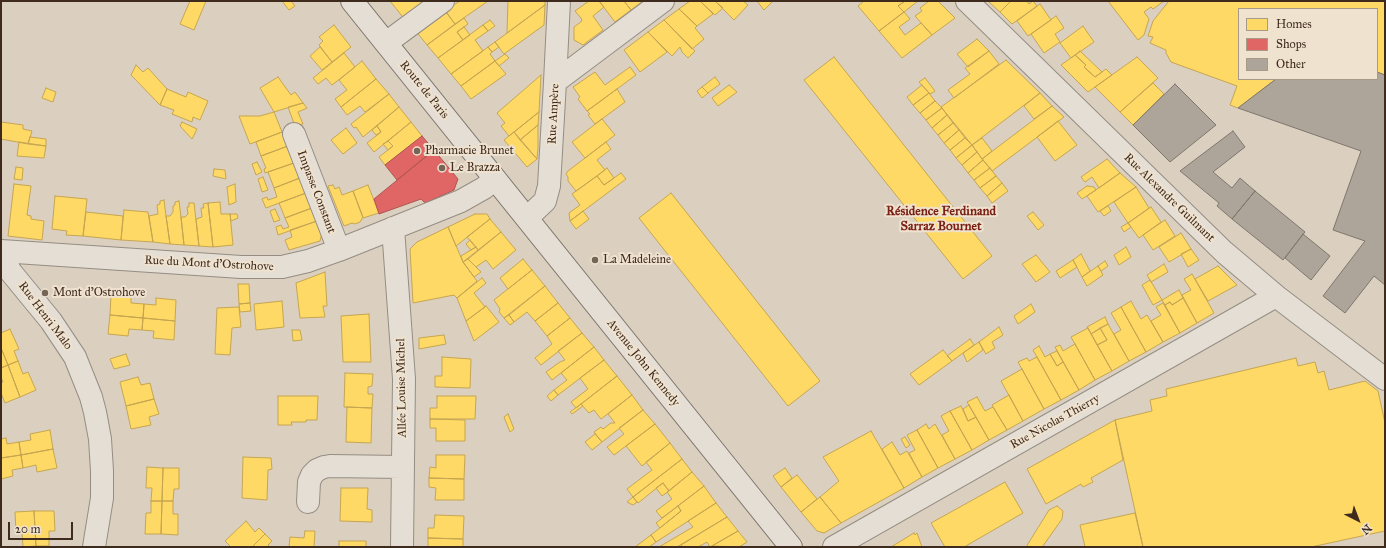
<!DOCTYPE html>
<meta charset="utf-8">
<style>
body{margin:0}
#map{position:relative;width:1386px;height:548px;overflow:hidden;background:#dbd0c0;font-family:"IM FELL Great Primer",serif}
canvas{display:block}
.frame{position:absolute;inset:0;border:2px solid #3e2b1e;pointer-events:none}
.legend{position:absolute;left:1238px;top:8px;width:140px;height:72px;box-sizing:border-box;background:#efe2cf;border:1px solid #a89988;margin:0;padding:5px 7px;list-style:none;font-size:12px;color:#3e2b1e}
.legend li{display:flex;align-items:center;gap:8px;height:20px}
.legend b{width:20px;border:1px solid #a89988}
.north{position:absolute;left:1338px;top:500px;width:40px;height:40px;-webkit-text-stroke:3px #efe2cf;paint-order:stroke;rotate:138deg;font-size:11px;font-weight:700;line-height:16px;text-align:center;color:#3e2b1e}
.north::after{content:'';display:block;margin:auto;width:14px;height:18px;background:#3e2b1e;clip-path:polygon(50% 0,100% 100%,50% 72%,0 100%)}
.scale{position:absolute;left:8px;top:522px;width:65px;height:18px;box-sizing:border-box;border:2px solid #3e2b1e;border-top:0;padding-left:5px;font-size:12px;line-height:14px;white-space:nowrap;color:#3e2b1e;-webkit-text-stroke:3px #efe2cf;paint-order:stroke}
</style>
<div id="map">
<canvas width="1386" height="548"></canvas>
<div class="frame"></div>
<ul class="legend">
<li><b style="height:11px;background:#ffd966"></b>Homes</li>
<li><b style="height:11px;background:#e06666"></b>Shops</li>
<li><b style="height:11px;background:#ada59a"></b>Other</li>
</ul>
<div class="north">N</div>
<div class="scale">20 m</div>
</div>
<script>
const context = document.querySelector('canvas').getContext('2d');
context.lineJoin = 'round';
function paint(path, color) { context.fillStyle = color; context.fill(path, 'evenodd'); }
const shape = rows => new Path2D(rows.map(r => 'M' + r).join(''));
function trace(path, color, width, dash) { context.strokeStyle = color; context.lineWidth = width; context.lineCap = dash ? 'butt' : 'round'; context.setLineDash(dash || []); context.stroke(path); }
function drawText(font, color, halo, rows, align = 'center') {
  context.font = font + ' "IM FELL Great Primer",serif'; context.lineWidth = 4; context.setLineDash([]); context.textBaseline = 'middle'; context.strokeStyle = halo; context.fillStyle = color; for (const [text, x, y, turn = 0] of rows) {
    context.save(); context.translate(x, y); context.rotate((+turn || 0) * Math.PI / 180); context.textAlign = isNaN(turn) ? turn : align; if (halo) context.strokeText(text, 0, 0); context.fillText(text, 0, 0); context.restore();
  }
}
const homes = shape([
 [190,1,206,1,194,30,180,24,190,1],
 [282,1,291,1,295,6,289,10,282,1],
 [390,1,433,1,406,21,390,1],
 [460,1,488,1,455,24,445,11,460,1],
 [508,1,545,1,545,5,507,33,508,1],
 [589,1,599,1,604,7,593,16,603,30,583,45,574,40,574,27,582,21,581,18,575,11,589,1],
 [599,1,624,1,631,10,615,22,599,1],
 [624,1,643,1,631,10,624,1],
 [690,1,700,1,713,14,697,26,679,9,690,1],
 [700,1,715,1,723,8,715,15,700,1],
 [715,1,743,1,748,5,734,20,715,1],
 [757,1,771,1,772,2,764,10,757,1],
 [864,1,905,1,898,6,904,12,879,31,858,6,864,1],
 [905,1,918,1,904,12,898,6,905,1],
 [929,1,938,1,955,18,932,35,915,16,922,11,920,8,929,1],
 [988,1,1011,1,1000,12,988,1],
 [1011,1,1027,1,1029,4,1033,1,1037,6,1012,24,1000,12,1011,1],
 [1108,1,1164,1,1153,9,1151,7,1144,12,1149,19,1144,35,1138,40,1108,1],
 [1169,1,1385,1,1385,75,1377,72,1377,9,1239,9,1239,79,1276,79,1238,108,1230,105,1237,86,1171,62,1166,53,1166,50,1150,43,1153,37,1148,36,1153,21,1169,1],
 [1040,4,1051,20,1028,36,1017,21,1040,4],
 [545,5,544,25,504,54,495,42,545,5],
 [444,9,455,24,427,45,415,30,444,9],
 [679,9,697,26,695,28,704,39,692,49,664,20,679,9],
 [904,12,910,19,899,27,905,35,921,23,932,35,902,58,879,31,904,12],
 [1056,16,1064,28,1055,34,1060,42,1044,53,1031,34,1056,16],
 [464,18,468,24,457,32,463,40,438,58,427,45,464,18],
 [490,20,495,26,488,31,483,25,490,20],
 [664,20,695,51,688,58,682,52,680,47,672,56,648,32,664,20],
 [334,25,351,47,332,62,319,45,323,41,319,37,334,25],
 [483,25,488,31,475,40,483,51,451,74,438,58,483,25],
 [1083,26,1094,42,1071,58,1060,43,1083,26],
 [464,27,470,35,463,40,457,32,464,27],
 [648,32,667,52,640,72,624,50,648,32],
 [977,39,989,51,968,67,957,54,977,39],
 [495,42,499,47,492,52,488,47,495,42],
 [320,47,332,62,322,70,310,56,320,47],
 [488,47,492,52,490,54,495,61,461,86,451,74,488,47],
 [989,51,999,64,954,98,948,90,970,74,965,68,989,51],
 [1080,51,1102,72,1095,77,1084,67,1086,65,1075,55,1080,51],
 [344,53,355,67,332,85,326,78,318,84,313,78,344,53],
 [505,54,509,58,499,66,495,61,505,54],
 [1075,55,1086,65,1084,67,1095,77,1106,69,1112,75,1088,92,1061,65,1075,55],
 [834,57,992,256,963,279,804,80,834,57],
 [1137,57,1158,78,1120,112,1095,87,1137,57],
 [1006,60,1040,93,972,145,941,107,1006,60],
 [362,61,376,79,341,107,335,99,347,90,339,80,362,61],
 [495,61,506,74,471,99,461,86,495,61],
 [136,65,143,72,148,68,167,89,160,105,131,75,136,65],
 [630,67,636,75,587,111,578,99,580,97,573,87,595,72,605,85,630,67],
 [541,75,539,112,509,136,501,126,505,123,497,113,541,75],
 [278,77,291,95,295,92,303,103,274,112,260,88,278,77],
 [715,77,720,84,708,93,702,87,715,77],
 [925,78,935,91,930,94,919,82,925,78],
 [376,79,389,94,365,112,360,106,347,115,341,107,376,79],
 [1153,83,1164,94,1133,125,1120,112,1153,83],
 [729,85,737,92,718,106,712,98,729,85],
 [922,85,929,93,913,105,907,97,922,85],
 [702,87,708,93,702,98,697,91,702,87],
 [46,88,56,92,53,102,42,98,46,88],
 [167,89,186,97,188,92,208,101,200,120,193,117,192,122,172,114,174,110,160,105,167,89],
 [617,89,625,102,595,124,588,115,590,114,587,111,617,89],
 [929,93,935,101,920,113,913,105,929,93],
 [1040,93,1052,106,1034,119,1024,106,1040,93],
 [389,94,399,107,363,137,356,127,354,128,351,124,389,94],
 [935,101,942,108,926,120,920,113,935,101],
 [303,103,307,108,298,112,303,124,295,126,288,107,303,103],
 [1052,106,1064,117,992,171,982,159,1052,106],
 [399,107,411,122,374,152,367,143,381,132,377,126,399,107],
 [942,108,947,115,932,128,926,120,942,108],
 [274,112,282,132,250,144,239,116,260,116,274,112],
 [539,112,538,125,520,140,514,132,539,112],
 [947,115,953,123,938,135,932,128,947,115],
 [602,119,615,135,585,158,572,142,602,119],
 [1058,121,1077,145,1055,161,1037,137,1058,121],
 [1,122,23,125,23,129,32,131,28,144,1,139,1,122],
 [182,122,197,129,192,139,180,126,182,122],
 [411,122,422,136,385,165,379,157,393,146,388,141,411,122],
 [953,123,959,130,944,143,938,135,953,123],
 [538,125,538,147,537,159,520,140,538,125],
 [377,126,381,132,376,135,372,130,377,126],
 [346,128,357,143,343,154,331,140,346,128],
 [959,130,965,138,950,150,944,143,959,130],
 [282,132,288,146,261,156,256,142,282,132],
 [514,132,537,159,527,167,504,140,514,132],
 [30,137,46,139,46,146,28,144,30,137],
 [965,138,972,145,956,158,950,150,965,138],
 [982,138,992,151,982,159,972,145,982,138],
 [388,141,393,146,388,150,383,144,388,141],
 [19,142,46,146,44,158,17,156,19,142],
 [606,142,611,149,597,160,605,170,576,191,568,181,568,177,566,174,568,171,606,142],
 [972,145,977,152,962,165,956,158,972,145],
 [288,146,294,163,265,173,264,169,266,168,261,156,288,146],
 [977,152,983,160,968,173,962,165,977,152],
 [1107,159,1120,173,1099,188,1092,177,1085,182,1081,177,1107,159],
 [983,160,990,168,974,180,968,173,983,160],
 [257,162,262,172,256,175,252,164,257,162],
 [294,163,300,178,274,188,268,172,294,163],
 [16,167,23,168,22,180,14,179,16,167],
 [607,168,614,178,604,185,597,176,607,168],
 [990,168,996,176,980,188,974,180,990,168],
 [214,169,225,170,226,179,213,176,214,169],
 [621,173,626,179,570,221,569,213,580,205,572,194,597,176,604,185,621,173],
 [1120,173,1136,187,1098,212,1087,196,1120,173],
 [996,176,1002,183,987,196,980,188,996,176],
 [263,177,268,190,262,192,258,179,263,177],
 [300,178,306,193,266,208,262,199,267,197,268,200,277,197,274,188,300,178],
 [1002,183,1008,191,992,203,987,196,1002,183],
 [14,184,31,186,27,215,31,216,31,219,44,221,42,240,8,236,14,184],
 [235,184,236,202,229,205,227,187,235,184],
 [333,185,335,189,339,187,342,195,353,191,363,217,360,222,355,224,352,223,344,226,328,186,333,185],
 [368,185,379,213,363,218,353,191,368,185],
 [1087,186,1094,187,1096,190,1082,199,1077,193,1087,186],
 [1136,187,1149,208,1128,223,1114,202,1136,187],
 [306,193,312,208,285,218,279,203,306,193],
 [671,193,820,381,788,406,639,218,671,193],
 [55,196,87,199,83,236,66,235,67,231,52,229,55,196],
 [164,200,166,216,170,244,153,242,149,216,158,214,157,205,160,204,160,201,164,200],
 [179,201,181,217,184,245,170,244,166,216,170,216,173,212,173,206,175,205,175,202,179,201],
 [220,202,221,214,230,214,233,245,213,247,208,203,220,202],
 [189,203,194,203,199,246,184,245,181,217,185,217,188,214,187,207,189,207,189,203],
 [208,203,213,247,199,246,196,219,202,217,201,208,204,208,203,204,208,203],
 [1108,206,1111,211,1104,216,1100,211,1108,206],
 [1151,207,1161,222,1139,238,1128,223,1151,207],
 [312,208,317,221,278,235,276,227,281,225,283,229,289,227,285,218,312,208],
 [275,209,280,220,274,222,270,211,275,209],
 [124,210,148,212,153,242,121,240,124,210],
 [583,211,589,219,576,229,570,221,583,211],
 [86,212,123,216,121,240,83,236,86,212],
 [1033,212,1044,225,1038,230,1027,216,1033,212],
 [230,214,237,214,238,218,231,221,230,214],
 [475,214,487,214,490,219,456,246,448,227,475,214],
 [490,219,501,232,478,250,467,237,490,219],
 [1165,220,1175,236,1153,250,1143,235,1165,220],
 [317,221,322,233,320,241,289,250,285,240,292,237,290,230,317,221],
 [1128,223,1131,227,1124,232,1121,227,1128,223],
 [448,227,463,262,477,281,457,298,454,295,413,303,410,249,417,242,448,227],
 [501,232,516,250,493,269,486,260,476,267,468,259,501,232],
 [1181,233,1191,249,1169,262,1159,247,1181,233],
 [470,240,476,247,471,250,466,244,470,240],
 [476,247,478,250,463,262,461,256,476,247],
 [1126,247,1131,257,1119,265,1114,255,1126,247],
 [1191,249,1199,260,1188,267,1181,254,1191,249],
 [1081,254,1090,271,1082,277,1073,260,1081,254],
 [1036,255,1050,272,1036,282,1022,264,1036,255],
 [468,259,481,272,474,277,463,262,468,259],
 [523,259,532,270,508,289,500,278,523,259],
 [1073,260,1077,267,1060,278,1056,271,1073,260],
 [1105,261,1108,266,1101,271,1098,266,1105,261],
 [1164,264,1168,272,1151,282,1147,275,1164,264],
 [1098,266,1103,275,1087,286,1082,277,1098,266],
 [1218,266,1237,285,1208,301,1195,279,1218,266],
 [532,270,545,286,504,318,499,312,500,309,494,300,532,270],
 [325,272,327,306,323,306,325,317,300,318,296,283,325,272],
 [1192,274,1214,313,1197,323,1182,295,1191,290,1184,279,1192,274],
 [482,278,486,283,474,293,485,307,466,321,457,298,482,278],
 [1150,280,1162,300,1153,305,1142,285,1150,280],
 [238,284,249,284,250,303,239,304,238,284],
 [545,286,558,303,535,321,527,312,514,322,509,315,545,286],
 [1179,290,1183,298,1172,305,1170,302,1165,305,1162,300,1179,290],
 [111,295,131,296,131,303,144,304,143,318,110,315,111,295],
 [156,298,176,300,175,321,143,318,144,304,156,305,156,298],
 [1183,298,1197,323,1180,333,1165,305,1170,302,1172,305,1183,298],
 [282,301,284,327,256,330,254,304,282,301],
 [1131,301,1141,319,1147,315,1163,342,1146,352,1121,307,1131,301],
 [250,303,251,311,240,312,239,304,250,303],
 [558,303,570,318,547,336,535,321,558,303],
 [1163,303,1180,333,1163,342,1151,321,1161,315,1156,307,1163,303],
 [1031,304,1035,312,1018,324,1014,316,1031,304],
 [486,306,499,322,474,341,466,321,486,306],
 [239,307,241,327,232,328,230,355,215,354,217,308,239,307],
 [1121,307,1146,352,1129,361,1114,334,1121,330,1111,313,1121,307],
 [369,314,371,362,343,362,341,316,369,314],
 [110,315,143,318,142,330,129,329,128,336,108,334,110,315],
 [509,315,514,322,510,325,504,318,509,315],
 [1105,317,1108,324,1091,334,1087,327,1105,317],
 [143,318,175,321,174,340,153,338,154,331,142,330,143,318],
 [570,318,582,333,541,365,535,358,552,344,547,336,570,318],
 [1108,324,1129,361,1112,371,1097,345,1107,340,1100,328,1108,324],
 [999,327,1003,335,992,342,995,348,986,354,979,342,999,327],
 [1088,328,1112,371,1095,380,1071,337,1088,328],
 [1100,328,1107,340,1097,345,1091,334,1100,328],
 [10,329,19,349,14,351,18,361,8,365,1,348,1,333,10,329],
 [292,330,300,330,302,340,293,341,292,330],
 [582,333,594,347,552,380,546,372,560,362,565,360,558,351,582,333],
 [444,335,446,344,419,349,419,338,444,335],
 [970,339,974,345,952,361,947,356,970,339],
 [979,342,983,350,967,362,963,353,979,342],
 [1075,344,1095,380,1079,390,1055,347,1060,345,1063,351,1075,344],
 [1039,346,1045,357,1050,354,1057,366,1063,362,1079,390,1061,400,1033,350,1039,346],
 [594,347,604,360,558,395,554,390,567,380,561,373,594,347],
 [1,348,8,365,1,368,1,348],
 [943,350,952,361,919,385,910,374,943,350],
 [1057,351,1063,362,1057,366,1050,354,1057,351],
 [126,354,130,365,114,369,110,359,126,354],
 [442,357,471,359,470,388,435,387,435,376,442,376,442,357],
 [1037,357,1061,400,1044,409,1018,362,1027,358,1029,361,1037,357],
 [1296,358,1298,366,1315,362,1318,373,1324,371,1329,390,1365,381,1378,391,1385,423,1385,531,1311,547,1143,547,1115,420,1152,411,1150,400,1167,396,1166,389,1296,358],
 [604,360,617,376,576,408,571,402,588,389,580,378,604,360],
 [18,361,23,374,28,372,36,390,20,397,8,365,18,361],
 [8,365,20,397,5,403,1,393,1,383,3,382,1,377,1,368,8,365],
 [1022,369,1044,409,1023,421,1001,381,1022,369],
 [345,373,373,374,372,386,368,387,368,394,373,394,372,408,344,407,345,373],
 [617,376,632,395,601,419,594,410,589,413,581,404,617,376],
 [138,377,141,385,150,383,154,399,126,406,120,382,138,377],
 [554,390,558,395,551,401,547,396,554,390],
 [632,395,643,410,602,442,594,432,601,427,603,429,611,423,615,423,608,414,632,395],
 [1009,395,1023,421,1007,430,992,405,1009,395],
 [278,396,318,396,317,420,306,420,306,422,291,422,292,425,278,425,278,396],
 [437,396,476,396,475,419,430,419,430,408,437,408,437,396],
 [977,397,985,411,993,407,1007,430,989,440,967,402,977,397],
 [154,399,159,414,149,417,151,425,131,429,126,406,154,399],
 [581,404,583,406,572,414,570,412,581,404],
 [969,405,976,417,968,421,963,409,969,405],
 [961,406,968,421,976,417,989,440,972,450,950,411,961,406],
 [347,407,372,408,371,443,346,442,347,407],
 [643,410,655,424,614,455,607,447,624,434,619,428,643,410],
 [950,411,972,450,955,459,942,435,949,431,941,416,950,411],
 [508,414,514,429,510,432,504,417,508,414],
 [430,419,465,420,465,441,436,441,436,428,430,428,430,419],
 [1115,420,1123,460,1091,478,1093,482,1083,487,1081,484,1046,504,1027,469,1115,420],
 [655,424,670,443,642,466,626,446,655,424],
 [926,424,929,429,935,424,955,459,938,468,917,430,926,424],
 [50,430,53,449,21,455,19,442,31,440,30,434,50,430],
 [917,430,938,468,922,477,909,453,915,450,907,435,917,430],
 [871,431,904,488,841,523,820,497,839,481,823,457,871,431],
 [595,434,602,442,592,450,585,442,595,434],
 [905,437,910,445,906,448,901,439,905,437],
 [6,438,7,444,19,442,21,455,1,458,1,439,6,438],
 [892,442,900,455,907,451,922,477,904,488,882,449,892,442],
 [670,443,682,459,633,497,627,489,652,470,646,462,670,443],
 [53,449,57,468,37,472,36,465,23,468,21,455,53,449],
 [21,455,23,468,12,470,13,476,1,479,1,458,21,455],
 [436,455,465,455,464,479,429,478,430,467,436,468,436,455],
 [243,457,271,458,272,469,268,470,267,500,242,498,243,457],
 [682,459,692,472,669,491,663,483,638,503,633,497,682,459],
 [147,467,163,468,162,501,151,501,152,488,146,488,147,467],
 [163,468,179,468,179,489,174,489,173,501,162,501,163,468],
 [785,468,792,478,781,487,773,476,785,468],
 [692,472,704,486,662,518,656,511,672,499,667,492,692,472],
 [797,475,817,499,801,512,781,487,797,475],
 [429,478,464,479,464,500,435,500,436,488,429,487,429,478],
 [1005,482,1023,513,964,547,945,547,931,523,1005,482],
 [663,483,669,491,662,496,656,488,663,483],
 [704,486,716,503,656,542,651,535,681,511,678,506,704,486],
 [341,488,368,488,367,509,372,510,372,522,340,521,341,488],
 [633,497,637,502,633,505,627,502,633,497],
 [820,497,841,523,824,533,817,531,801,512,820,497],
 [151,501,162,501,161,534,145,534,146,513,151,513,151,501],
 [162,501,173,501,173,514,178,514,178,535,161,534,162,501],
 [716,503,727,517,677,547,659,547,693,527,688,521,716,503],
 [678,506,681,511,660,528,656,523,678,506],
 [1057,506,1063,511,1062,519,1045,543,1042,547,1026,547,1049,510,1057,506],
 [34,511,54,511,55,531,49,531,49,546,36,546,34,511],
 [34,511,36,546,23,547,22,532,16,532,15,512,34,511],
 [1135,513,1143,547,1085,547,1080,525,1135,513],
 [435,515,464,516,463,539,428,538,428,528,434,528,435,515],
 [727,517,738,531,710,547,707,542,698,547,682,547,681,545,727,517],
 [246,521,255,532,259,528,265,534,252,547,231,547,225,541,246,521],
 [305,531,315,531,314,547,289,547,290,537,304,538,305,531],
 [738,531,747,542,739,547,712,546,738,531],
 [914,533,915,535,917,533,922,547,891,547,914,533],
 [265,534,272,541,268,545,270,547,252,547,265,534],
 [651,535,656,542,649,547,635,547,651,535],
 [428,538,463,539,463,547,428,547,428,538],
 [339,541,366,541,366,547,339,547,339,541]
]);
paint(homes, '#ffd966');
trace(homes, '#c5a550', 1);
const shops = shape([
 [422,136,434,150,397,180,385,165,422,136],
 [434,150,458,179,454,190,425,203,421,199,379,214,374,199,434,150]
]);
paint(shops, '#e06666');
trace(shops, '#af5450', 1);
const building = shape([
 [1377,72,1385,75,1385,285,1374,276,1345,313,1323,296,1365,241,1333,230,1361,151,1238,108,1276,79,1377,79,1377,72],
 [1175,84,1216,125,1170,162,1133,125,1175,84],
 [1233,131,1245,147,1213,172,1232,188,1240,178,1255,191,1232,219,1217,206,1219,203,1180,171,1233,131],
 [1255,191,1305,232,1283,260,1232,219,1255,191],
 [1303,234,1330,256,1311,280,1285,258,1303,234]
]);
paint(building, '#ada59a');
trace(building, '#7f766c', 1);
const street = shape([
 [967,1,1224,252,1276,296,1385,379],
 [386,43,443,1],
 [555,82,663,1],
 [294,134,339,250],
 [527,218,545,201,549,186,555,82,559,1],
 [393,228,404,379,402,547],
 [1,251,241,267,282,267,308,261,339,250,461,201,484,188,495,179],
 [6,252,6,262,10,271,51,321,75,357,91,397,95,412,100,439,102,471,102,498,94,547],
 [308,502,309,482,312,475,317,470,324,467,330,466,402,467],
 [834,547,1276,296]
]);
const secondary = shape([
 [352,1,791,547]
]);
trace(street, '#958d82', 24);
trace(secondary, '#7f766c', 24);
trace(street, '#e4ded5', 22);
trace(secondary, '#e4ded5', 22);
for (const [x, y, r, color] of [
 [417,151,4,"#756557"],
 [442,168,4,"#756557"],
 [595,260,4,"#756557"],
 [45,293,4,"#756557"]
]) { const dot = new Path2D(); dot.arc(x, y, r, 0, 2 * Math.PI); context.fillStyle = color; context.fill(dot); trace(dot, '#efe2cf', 1.5); }
drawText('12px', '#3e2b1e', '#efe2cf', [
 ["Route de Paris",424,90,51],
 ["Rue Ampère",554,114,-87],
 ["Impasse Constant",316,192,69],
 ["Rue Alexandre Guilmant",1169,198,44],
 ["Rue du Mont d'Ostrohove",209,264,3],
 ["Rue Henri Malo",45,316,53],
 ["Avenue John Kennedy",643,363,51],
 ["Allée Louise Michel",402,388,-91],
 ["Rue Nicolas Thierry",1055,422,-29]
]);
drawText('12px', '#3e2b1e', '#efe2cf', [
 ["Pharmacie Brunet",425,151],
 ["Le Brazza",450,168],
 ["La Madeleine",603,260],
 ["Mont d'Ostrohove",53,293]
], 'left');
drawText('bold 13px', '#7a1f14', '#efe2cf', [
 ["Résidence Ferdinand",941,212],
 ["Sarraz Bournet",941,227]
]);
</script>
